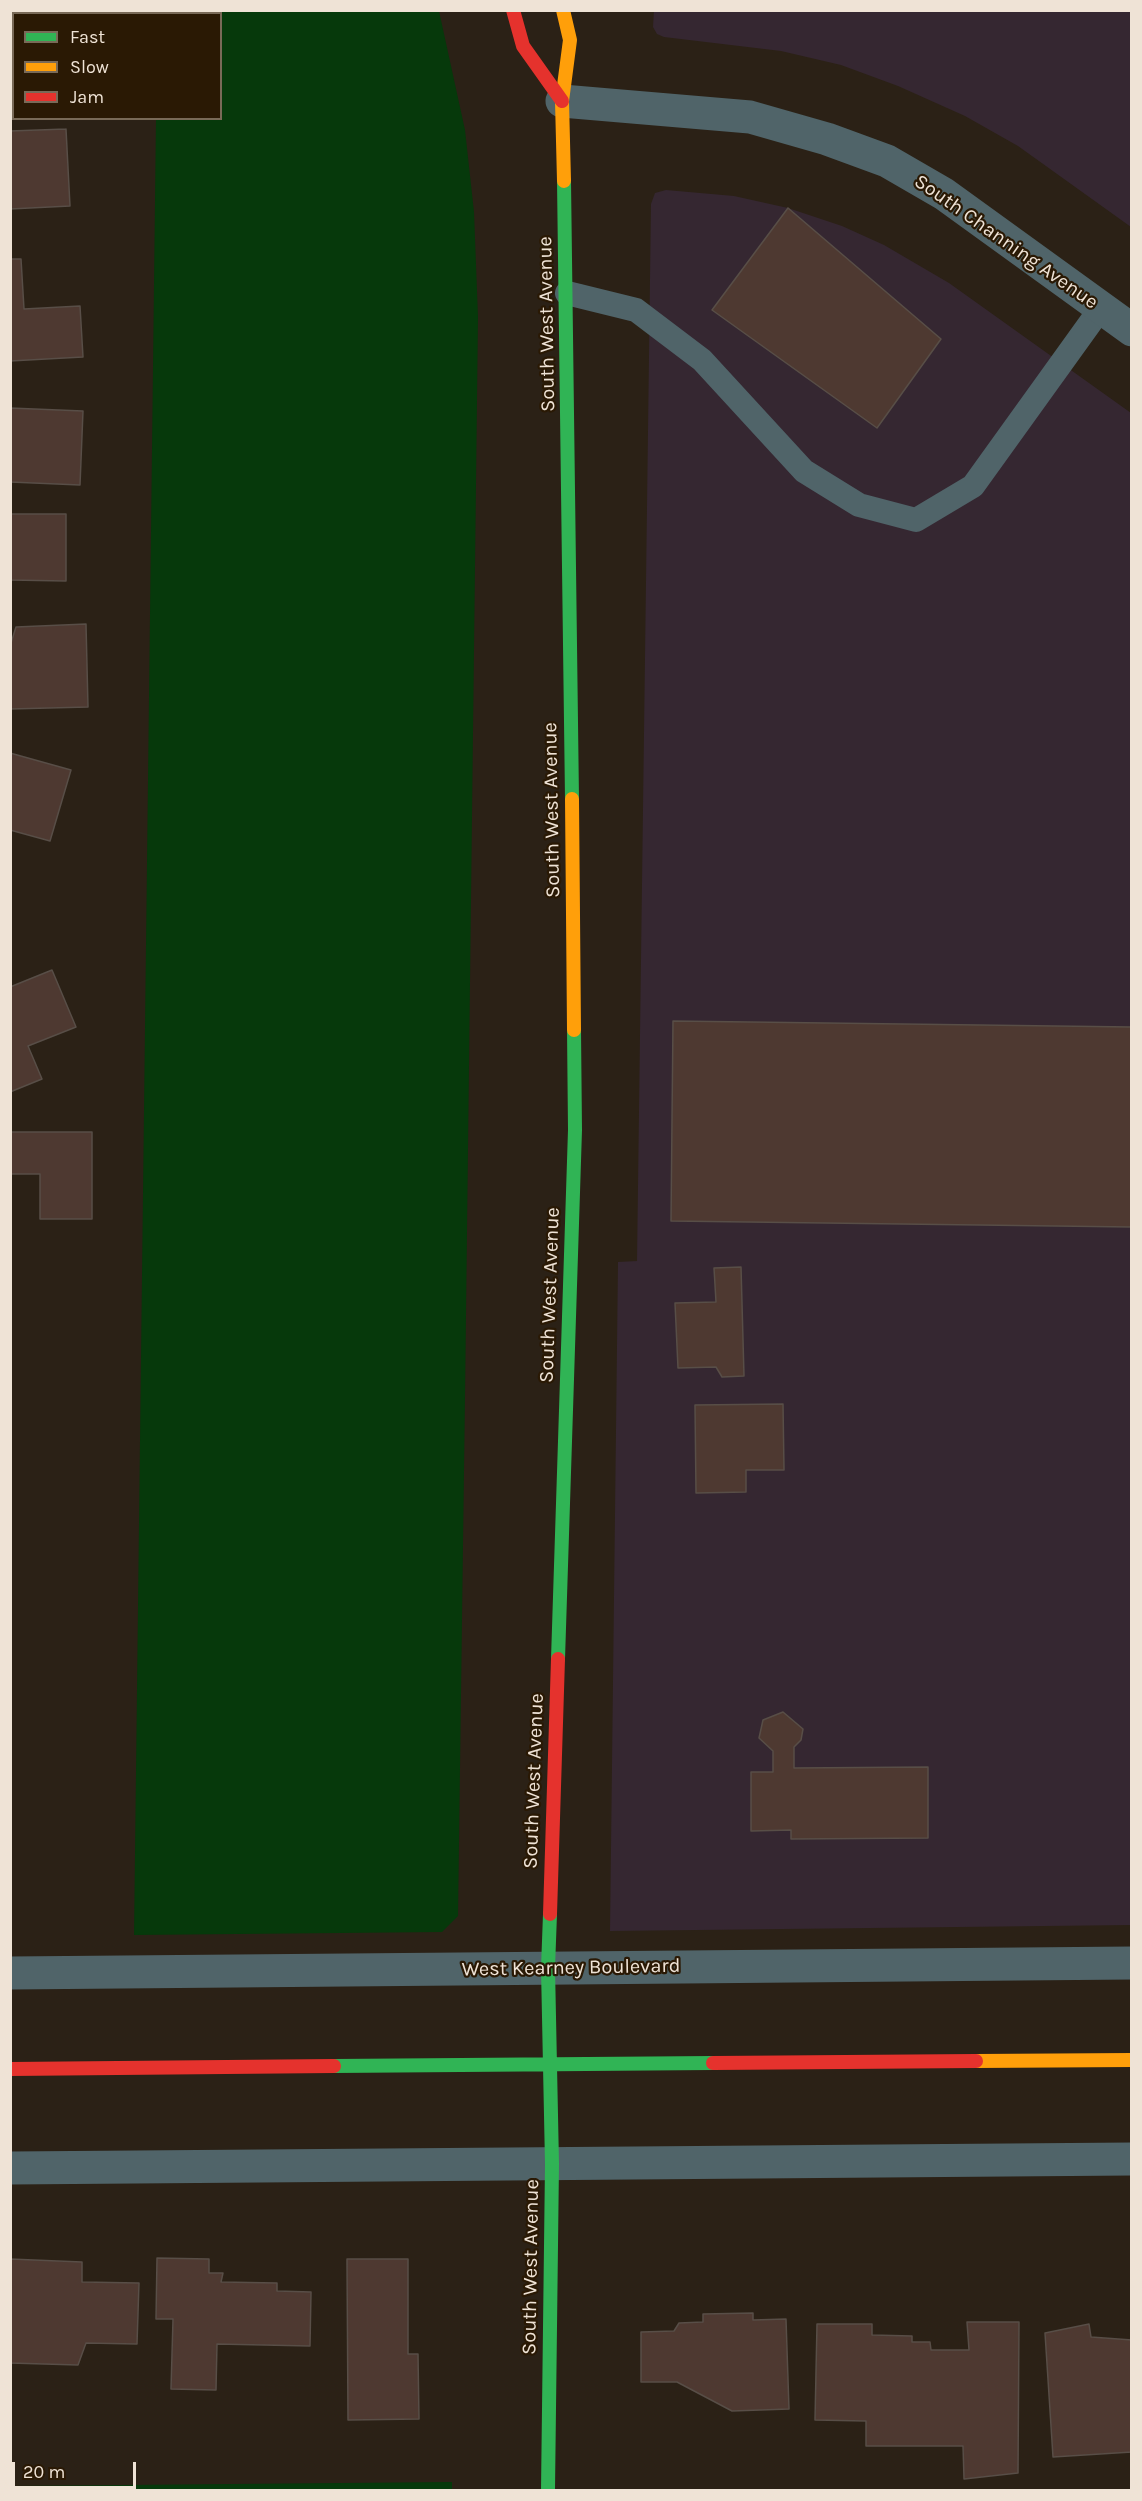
<!DOCTYPE html>
<style>
body{margin:0}
#map{position:relative;width:1142px;height:2501px;overflow:hidden;background:#2b2116;font-family:Karla,sans-serif}
canvas{display:block}
.frame{position:absolute;inset:0;border:12px solid #efe3d6;pointer-events:none}
.legend{position:absolute;left:12px;top:12px;width:210px;height:108px;box-sizing:border-box;background:#2a1904;border:2px solid #796a58;margin:0;padding:8px 10px;list-style:none;font-size:18px;color:#efe3d6}
.legend li{display:flex;align-items:center;gap:12px;height:30px}
.legend b{width:30px;border:2px solid #796a58}
.scale{position:absolute;left:12px;top:2462px;width:124px;height:27px;box-sizing:border-box;border:3px solid #efe3d6;border-top:0;padding-left:8px;font-size:18px;line-height:21px;white-space:nowrap;color:#efe3d6;-webkit-text-stroke:4px #2a1904;paint-order:stroke}
</style>
<div id="map">
<canvas width="1142" height="2501"></canvas>
<div class="frame"></div>
<ul class="legend">
<li><b style="height:8px;background:#30b455"></b>Fast</li>
<li><b style="height:8px;background:#ff9f0a"></b>Slow</li>
<li><b style="height:8px;background:#e5322d"></b>Jam</li>
</ul>
<div class="scale">20 m</div>
</div>
<script>
const context = document.querySelector('canvas').getContext('2d');
context.lineJoin = 'round';
function paint(path, color) { context.fillStyle = color; context.fill(path, 'evenodd'); }
const shape = rows => new Path2D(rows.map(r => 'M' + r).join(''));
function trace(path, color, width, dash) { context.strokeStyle = color; context.lineWidth = width; context.lineCap = dash ? 'butt' : 'round'; context.setLineDash(dash || []); context.stroke(path); }
function drawText(font, color, halo, rows, align = 'center') {
  context.font = font + ' Karla,sans-serif'; context.lineWidth = 4.5; context.setLineDash([]); context.textBaseline = 'middle'; context.strokeStyle = halo; context.fillStyle = color; for (const [text, x, y, turn = 0] of rows) {
    context.save(); context.translate(x, y); context.rotate((+turn || 0) * Math.PI / 180); context.textAlign = isNaN(turn) ? turn : align; if (halo) context.strokeText(text, 0, 0); context.fillText(text, 0, 0); context.restore();
  }
}
paint(shape([
 [654,10,1131,11,1131,227,1018,146,965,116,898,86,841,65,781,51,664,37,657,34,653,27],
 [666,190,734,196,788,208,842,226,884,245,949,283,1131,413,1132,1925,610,1931,618,1262,637,1261,651,204,655,193]
]), '#352731');
paint(shape([
 [158,11,439,11,465,130,474,212,478,317,465,1397,458,1916,442,1932,134,1935,156,119,220,118,220,14,158,14],
 [452,2482,452,2490,10,2490,11,2486]
]), '#06390b');
const building = shape([
 [10,16,14,16,14,102,10,102,10,16],
 [66,129,70,206,10,209,10,131,66,129],
 [788,208,941,339,877,428,712,310,788,208],
 [10,259,21,259,24,309,80,306,83,357,10,361,10,259],
 [10,408,83,411,80,485,10,482,10,408],
 [10,514,66,514,66,581,10,580,10,514],
 [86,624,88,707,10,709,10,646,16,627,86,624],
 [10,753,71,770,50,841,10,830,10,753],
 [52,970,76,1027,28,1046,42,1079,10,1092,10,987,52,970],
 [673,1021,1132,1027,1132,1227,671,1221,673,1021],
 [10,1132,92,1132,92,1219,40,1219,40,1174,10,1174,10,1132],
 [741,1267,744,1376,722,1377,716,1367,678,1368,675,1303,716,1302,714,1268,741,1267],
 [783,1404,784,1470,746,1470,746,1492,696,1493,695,1405,783,1404],
 [783,1712,803,1729,801,1740,794,1747,794,1768,928,1767,928,1838,791,1839,791,1830,751,1831,751,1772,773,1772,773,1751,759,1738,763,1720,783,1712],
 [157,2258,209,2259,209,2273,223,2273,221,2282,277,2283,277,2291,311,2292,310,2346,217,2344,216,2390,171,2389,173,2319,156,2319,157,2258],
 [10,2259,82,2262,82,2282,139,2283,137,2344,86,2343,78,2365,10,2363,10,2259],
 [347,2259,408,2259,408,2354,418,2354,419,2419,348,2420,347,2259],
 [753,2313,753,2320,786,2319,789,2409,732,2411,677,2382,641,2382,641,2332,674,2331,679,2323,703,2322,703,2314,753,2313],
 [967,2322,1019,2322,1018,2473,964,2479,963,2446,866,2446,866,2421,815,2420,817,2324,872,2324,872,2335,912,2336,912,2342,930,2342,931,2350,969,2350,967,2322],
 [1089,2324,1091,2337,1132,2340,1132,2452,1053,2457,1045,2333,1089,2324]
]);
paint(building, '#4e3931');
trace(building, '#584e47', 1.5);
trace(shape([
 [567,293,636,310,702,360,804,471,859,505,916,520,973,486,1101,308]
]), '#506469', 24);
trace(shape([
 [562,101,750,117,827,139,887,161,944,194,1132,330],
 [10,1973,1132,1963],
 [10,2168,1132,2159]
]), '#506469', 33);
trace(shape([
 [564,181,572,799],
 [558,1659,575,1130,574,1030],
 [334,2066,713,2063],
 [548,2490,552,2164,548,1968,550,1914]
]), '#30b455', 14);
trace(shape([
 [563,10,570,40,562,101,564,181],
 [572,799,574,1030],
 [976,2061,1132,2060]
]), '#ff9f0a', 14);
trace(shape([
 [513,10,523,46,562,101],
 [550,1914,558,1659],
 [713,2063,976,2061],
 [10,2069,334,2066]
]), '#e5322d', 14);
drawText('20px', '#efe3d6', '#2a1904', [
 ["South Channing Avenue",1006,242,35],
 ["South West Avenue",547,324,-91],
 ["South West Avenue",552,810,-91],
 ["South West Avenue",550,1295,-88],
 ["South West Avenue",534,1781,-88],
 ["West Kearney Boulevard",571,1968,-1],
 ["South West Avenue",531,2267,-89]
]);
</script>
